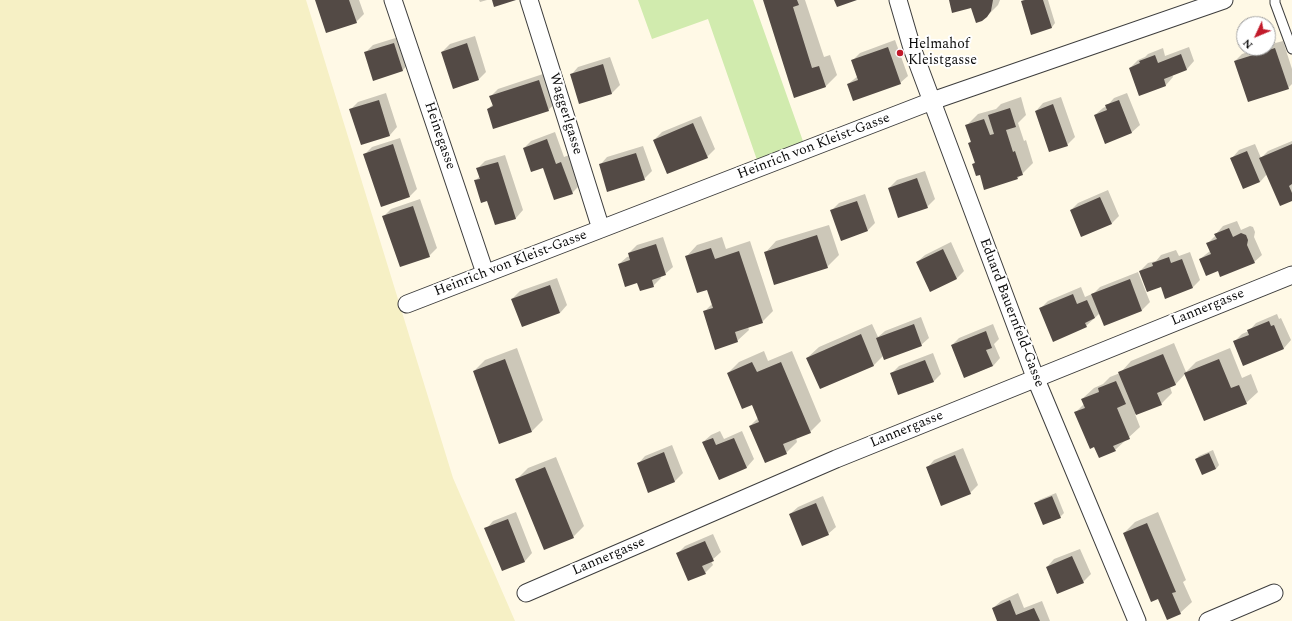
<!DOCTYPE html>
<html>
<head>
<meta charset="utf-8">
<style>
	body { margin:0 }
	#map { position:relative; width:1292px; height:621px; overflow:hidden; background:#fff9e6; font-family:Spectral,serif }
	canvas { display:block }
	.north { position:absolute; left:1236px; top:16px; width:40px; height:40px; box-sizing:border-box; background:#fff; border:1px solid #9d9d9d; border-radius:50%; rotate:226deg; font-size:11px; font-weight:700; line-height:16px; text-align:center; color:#0a0a0a }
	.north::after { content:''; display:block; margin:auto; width:14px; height:18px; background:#c21a2a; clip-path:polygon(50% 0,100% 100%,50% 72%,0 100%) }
</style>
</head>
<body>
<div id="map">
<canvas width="1292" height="621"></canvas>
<div class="north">N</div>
</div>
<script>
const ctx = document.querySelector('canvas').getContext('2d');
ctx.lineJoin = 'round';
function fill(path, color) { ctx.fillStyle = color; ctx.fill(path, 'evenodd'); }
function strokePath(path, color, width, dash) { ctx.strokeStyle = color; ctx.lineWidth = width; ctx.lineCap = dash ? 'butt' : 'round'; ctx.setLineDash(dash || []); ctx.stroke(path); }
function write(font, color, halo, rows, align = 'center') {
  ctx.font = font + ' Spectral,serif'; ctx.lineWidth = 4; ctx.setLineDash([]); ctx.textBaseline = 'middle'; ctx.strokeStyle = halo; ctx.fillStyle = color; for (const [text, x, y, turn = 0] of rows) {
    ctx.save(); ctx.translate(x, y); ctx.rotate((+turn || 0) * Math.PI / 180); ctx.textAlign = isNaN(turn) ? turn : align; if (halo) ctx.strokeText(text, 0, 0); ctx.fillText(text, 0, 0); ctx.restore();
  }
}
fill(new Path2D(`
	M0 0H306L453 478 515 621H0Z`), '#f6f0c5');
fill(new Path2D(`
	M638 0H753L804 144 757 160 708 19 652 39Z`), '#d1ebae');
fill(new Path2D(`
	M316 0H359L364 14 356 22Z
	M479 0H487L480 2Z
	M764 0H805L824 57 830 55 837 75 825 87 795 96Z
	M950 0H1000L998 5 986 17 972 7Z
	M1023 0H1048L1055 23 1052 27 1032 33 1022 2Z
	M402 36 410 62 403 70 374 79 365 53 373 45Z
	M475 36 486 72 479 79 442 52 450 44Z
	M895 40 908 76 900 83 848 84 858 76 852 61 860 53Z
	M1283 41 1292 69V84L1288 88 1235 61 1242 54 1260 48H1268V45Z
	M1189 47 1194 61 1187 69 1172 74 1173 77 1166 85 1139 95 1130 68 1138 60 1145 57 1148 54 1163 48 1165 56Z
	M610 57 620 85 612 93 580 103 571 75 578 67Z
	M546 73 556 103 548 110 488 109 493 104 491 96 498 89Z
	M386 93 397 127 390 135 362 144 351 109 358 102Z
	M1127 93 1140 125 1132 132 1106 143 1095 115 1103 108 1107 106 1114 98Z
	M1021 97 1026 115 1018 123 1024 141 1026 140 1033 163 1017 179 980 174 973 164 976 161 969 143 971 141 966 126 978 114 996 109 1001 104Z
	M1061 97 1075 137 1067 145 1036 111 1043 103Z
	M701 116 715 149 707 157 654 140 662 132Z
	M555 132 564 157 569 155 580 185 572 193 524 148 531 141Z
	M400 138 417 189 410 196 365 154 372 147Z
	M1292 141V200L1267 174 1260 182 1232 158 1239 150 1255 144 1261 158 1268 151Z
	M643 146 652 171 644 179 600 165 607 157Z
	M505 155 523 210 516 218 496 224 487 200 475 181 480 176 477 169 485 161Z
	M925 171 935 199 927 207 889 188 897 180Z
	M1108 190 1119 216 1111 224 1071 210 1078 203Z
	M865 194 875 223 868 230 831 211 839 203Z
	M420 199 437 248 429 256 383 217 391 209Z
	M1237 221 1241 230 1250 226 1253 227 1255 232 1254 237 1262 255 1254 262 1218 270 1200 259 1210 251 1207 244 1216 235V234L1223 226Z
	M829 225 839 255 827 267 765 253 776 241Z
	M663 237 673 267 665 274 660 276 661 278 653 286 638 282 619 264 627 257 630 256 629 253 637 245Z
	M722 237 726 249 750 241 773 311 762 322 748 327 749 330 737 341 704 312 713 303 708 289 686 257 697 245Z
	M951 242 964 271 957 278 930 291 917 262 925 255Z
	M1176 250 1179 256 1190 252 1200 280 1193 287 1161 286 1140 271 1148 263 1156 261 1161 255Z
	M1138 272 1150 302 1142 310 1105 325 1100 313 1086 326 1040 309 1048 301 1081 287 1085 297 1094 293 1100 287Z
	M557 278 567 305 560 313 512 299 520 291Z
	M1277 314 1279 319 1281 318 1291 340 1284 348 1243 364 1234 342 1242 334 1249 331 1256 323Z
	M921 317 929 338 921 345 884 355 874 365 820 388 807 358 819 347 872 324 878 337 885 331Z
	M993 324 999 339 994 344 1000 358 993 366 965 377 952 345 959 338Z
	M1174 343 1186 372 1196 362 1230 348 1242 378 1251 374 1258 392 1246 403 1185 374 1175 385 1170 387 1172 393 1161 404 1135 414 1140 427 1115 450 1076 412 1084 404 1082 399 1094 388 1103 384 1110 377 1120 373 1131 361Z
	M517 348 543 420 532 431 474 371 485 360Z
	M764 351 768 361 792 351 821 421 810 432 796 438 797 442 786 453 750 426 758 418 752 404 728 373 739 362Z
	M933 353 941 374 933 382 891 374 899 366Z
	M720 431 724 439 742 431 754 459 747 467 719 479 703 442 711 435Z
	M672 445 683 473 675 481 649 491 638 464 645 456Z
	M963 448 978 485 970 493 927 468 934 460Z
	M1213 450 1219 465 1216 469 1196 459 1199 456Z
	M556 457 584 526 573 537 516 480 528 468Z
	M1056 493 1064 513 1060 517 1036 504 1039 500Z
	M823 496 836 527 828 534 790 514 798 507Z
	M516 512 532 553 525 561 502 570 486 529 493 521Z
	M1158 512 1186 580 1183 582 1192 602 1180 613 1159 598 1124 533 1135 522Z
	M713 534 721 552 711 561 713 565 705 573 678 553 685 546Z
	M1080 549 1091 574 1083 582 1047 567 1054 559Z
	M1018 593 1024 608 1042 601 1050 621H998L993 608 1001 601Z`), '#0003');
fill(new Path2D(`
	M315 0H349L357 23 326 33Z
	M492 0H516L494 7Z
	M763 0H797L799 5 793 7 812 68 819 66 826 87 794 98Z
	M834 0H857L837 7Z
	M949 0H993L991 11 987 17 982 21 976 23 971 8 952 13Z
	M1025 0H1043L1052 28 1031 35 1021 1Z
	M394 43 403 71 373 81 364 52Z
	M467 43 479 80 453 89 441 52Z
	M888 47 901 84 853 101 847 84 858 80 851 60Z
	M1275 48 1289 89 1248 102 1234 61Z
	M1181 54 1187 70 1164 79 1166 86 1139 96 1129 68 1140 63 1139 61 1155 55 1158 63Z
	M603 64 612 94 579 104 570 74Z
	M539 80 549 111 493 129 487 109 493 106 489 96Z
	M379 100 390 136 361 145 349 109Z
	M1119 100 1132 133 1105 144 1094 115 1107 110 1105 105Z
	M1053 104 1068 146 1049 152 1035 111Z
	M1010 108 1016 127 1006 130 1013 152 1015 151 1023 175 1017 177 1018 179 984 190 980 175 976 176 972 164 975 163 968 143 971 142 965 125 984 119 990 135 994 134 988 115Z
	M693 123 708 158 667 174 653 140Z
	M547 139 556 164 561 162 573 194 554 200 543 168 531 172 523 148Z
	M393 144 410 197 381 207 363 154Z
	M1292 144V184L1289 186 1292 193V201L1280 206 1259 158Z
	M1247 151 1260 182 1243 189 1230 158Z
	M636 153 645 180 607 192 599 164Z
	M498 162 516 219 495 225 487 201 481 203 474 180 480 179 476 168Z
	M917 178 928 208 898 218 888 188Z
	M1100 197 1112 224 1081 237 1070 210Z
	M857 201 868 231 841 241 830 210Z
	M413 206 430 257 400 267 382 216Z
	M1229 228 1233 237 1241 233 1246 235 1248 240 1247 245 1255 263 1220 277 1218 271 1206 276 1199 259 1211 254 1206 243 1217 239 1214 234Z
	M817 235 828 268 774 285 764 252Z
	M656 244 666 275 652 280 654 287 640 291 637 283 625 287 618 264 630 260 628 253Z
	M711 248 715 259 739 251 763 323 735 332 738 342 715 350 703 311 713 308 707 290 697 293 685 256Z
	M943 249 957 279 930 292 916 262Z
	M1169 257 1171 263 1182 259 1193 288 1165 299 1161 287 1147 292 1139 271 1153 266 1152 263Z
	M1130 279 1142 311 1104 326 1091 294Z
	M550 285 560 313 522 327 511 299Z
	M1073 294 1077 304 1087 300 1095 318 1085 323 1087 327 1053 342 1039 308Z
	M1269 321 1271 326 1274 325 1284 349 1243 366 1233 341 1249 335 1247 330Z
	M914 324 922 346 884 360 876 338Z
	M986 331 992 348 986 350 993 366 964 378 951 345Z
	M861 334 874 366 820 389 806 358Z
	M1163 354 1176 385 1157 393 1162 405 1136 415 1118 372Z
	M505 359 532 432 499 444 473 371Z
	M1219 359 1231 388 1239 385 1247 404 1204 421 1184 373Z
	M925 360 934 382 898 395 890 373Z
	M752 362 757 372 781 362 811 433 783 444 787 454 765 463 749 426 759 422 752 405 742 409 727 373Z
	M1116 381 1126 404 1117 408 1130 439 1113 446 1116 451 1099 458 1094 447 1090 449 1074 412 1085 408 1081 399 1099 392 1098 388Z
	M713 438 716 445 734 438 747 468 719 480 702 442Z
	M664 452 675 482 648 493 637 463Z
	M1209 453 1216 469 1202 475 1195 459Z
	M955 455 971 494 941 506 926 467Z
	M545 467 574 538 544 550 515 479Z
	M1052 496 1061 518 1043 525 1034 503Z
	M816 503 829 535 802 546 789 514Z
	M508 519 525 562 502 571 484 528Z
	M1147 523 1176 592 1172 593 1181 614 1167 620 1158 599 1151 602 1123 533Z
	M705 541 714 561 702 566 706 574 688 581 676 553Z
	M1072 556 1084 583 1057 594 1046 567Z
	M1010 600 1016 615 1034 608 1040 621H997L992 608Z`), '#534a45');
const lane = new Path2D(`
	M1275 0V3L1292 49`);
const street = new Path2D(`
	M393 0 485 273
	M529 0 601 229
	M898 0 912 48 1035 377 1137 621
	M407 304 932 101 1224 0
	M526 593 836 459 1292 275
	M1208 621 1274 593`);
strokePath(lane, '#3d3d3d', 11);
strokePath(street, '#3d3d3d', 19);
strokePath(lane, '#fff', 9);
strokePath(street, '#fff', 17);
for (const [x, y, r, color] of [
	[900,53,4,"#c21a2a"]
]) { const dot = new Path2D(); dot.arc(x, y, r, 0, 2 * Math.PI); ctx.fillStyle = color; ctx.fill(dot); strokePath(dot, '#fff', 1.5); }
write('14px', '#0a0a0a', '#fff', [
	["Helmahof",908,45],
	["Kleistgasse",908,61]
], 'left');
write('14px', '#0a0a0a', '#fff', [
	["Waggerlgasse",565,114,73],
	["Heinegasse",439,136,71],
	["Heinrich von Kleist-Gasse",814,147,-21],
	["Heinrich von Kleist-Gasse",511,264,-21],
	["Lannergasse",1208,308,-22],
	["Eduard Bauernfeld-Gasse",1011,313,69],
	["Lannergasse",907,430,-22],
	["Lannergasse",609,557,-23]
]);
</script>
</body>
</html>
